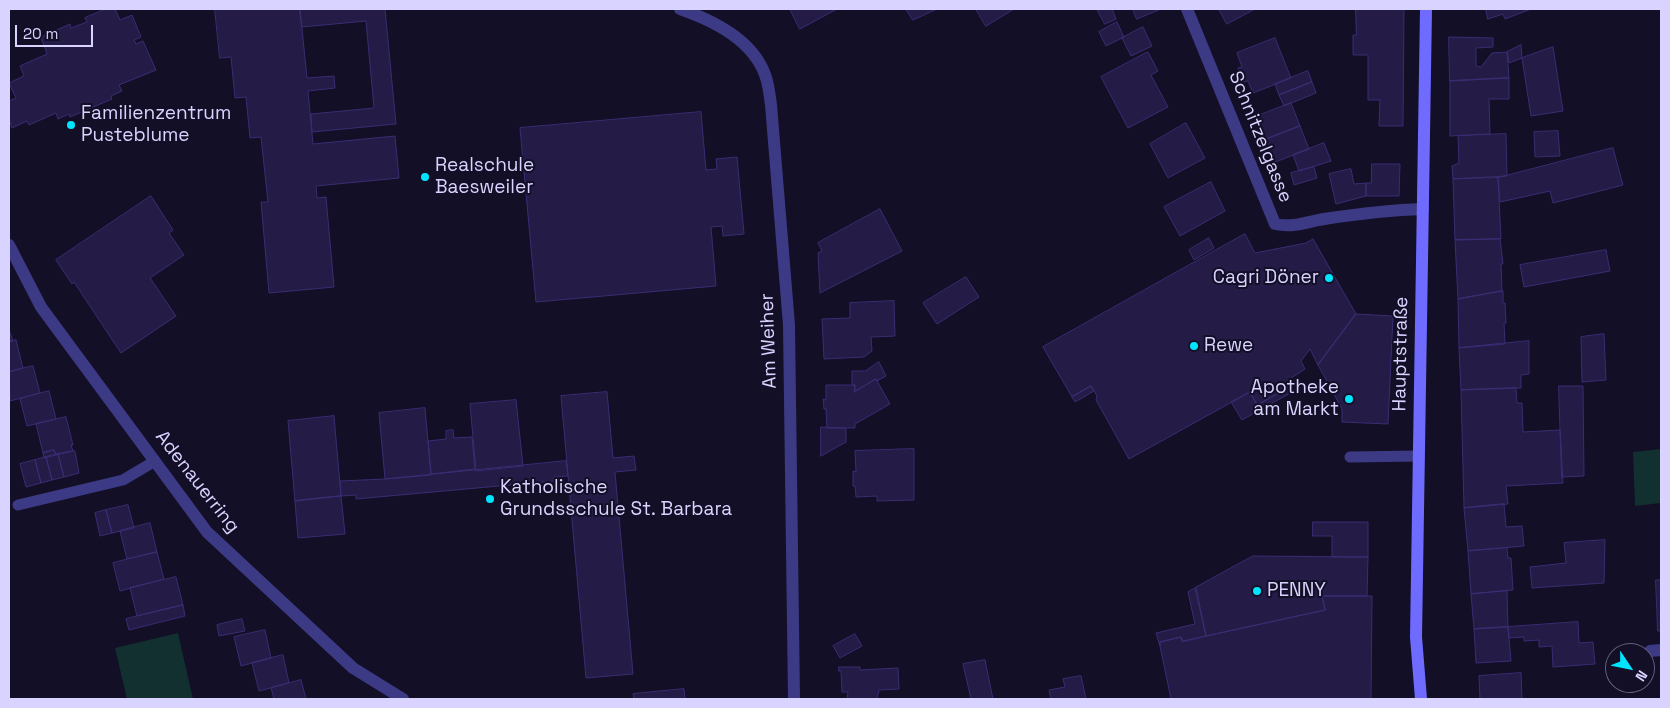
<!DOCTYPE html>
<html>
<head>
<meta charset="utf-8">
<style>
	body { margin:0 }
	#map { position:relative; width:1670px; height:708px; overflow:hidden; background:#130f26; font-family:"Space Grotesk",sans-serif }
	canvas { display:block }
	.frame { position:absolute; inset:0; border:10px solid #d9d4ff; pointer-events:none }
	.north { position:absolute; left:1605px; top:643px; width:50px; height:50px; box-sizing:border-box; background:#130f26; border:1px solid #625e7d; border-radius:50%; rotate:124deg; font-size:14px; font-weight:700; line-height:20px; text-align:center; color:#d9d4ff }
	.north::after { content:''; display:block; margin:auto; width:18px; height:22px; background:#00e5ff; clip-path:polygon(50% 0,100% 100%,50% 72%,0 100%) }
	.scale { position:absolute; left:15px; top:25px; width:78px; height:22px; box-sizing:border-box; border:2px solid #d9d4ff; border-top:0; padding-left:6px; font-size:15px; line-height:18px; white-space:nowrap; color:#d9d4ff; -webkit-text-stroke:4px #130f26; paint-order:stroke }
</style>
</head>
<body>
<div id="map">
<canvas width="1670" height="708"></canvas>
<div class="frame"></div>
<div class="north">N</div>
<div class="scale">20 m</div>
</div>
<script>
const ctx = document.querySelector('canvas').getContext('2d');
ctx.lineJoin = 'round';
function fill(path, color) { ctx.fillStyle = color; ctx.fill(path, 'evenodd'); }
function strokePath(path, color, width, dash) { ctx.strokeStyle = color; ctx.lineWidth = width; ctx.lineCap = dash ? 'butt' : 'round'; ctx.setLineDash(dash || []); ctx.stroke(path); }
function write(font, color, halo, rows, align = 'center') {
  ctx.font = font + ' "Space Grotesk",sans-serif'; ctx.lineWidth = 4; ctx.setLineDash([]); ctx.textBaseline = 'middle'; ctx.strokeStyle = halo; ctx.fillStyle = color; for (const [text, x, y, turn = 0] of rows) {
    ctx.save(); ctx.translate(x, y); ctx.rotate((+turn || 0) * Math.PI / 180); ctx.textAlign = isNaN(turn) ? turn : align; if (halo) ctx.strokeText(text, 0, 0); ctx.fillText(text, 0, 0); ctx.restore();
  }
}
fill(new Path2D(`
	M1661 449V503L1635 506 1633 452Z
	M178 633 193 699H127L115 648Z`), '#12302f');
const building = new Path2D(`
	M106 9H115L120 20 132 15 141 37 134 40 136 44 143 41 156 70 119 85 122 91 111 96 112 99 70 117 69 114 58 119 56 113 29 125 27 121 12 128 9 119V101L16 98 9 83 24 76 20 66 47 54 41 37 70 24 71 28 87 22 85 18Z
	M215 9H300L307 78 334 76 335 88 308 91 313 144 395 136 399 178 316 186 317 198 326 197 334 287 269 293 261 202H268L261 137 250 138 246 97 235 98 231 57 220 58Z
	M300 9H385L396 124 312 132 311 114 374 108 366 21 302 27Z
	M790 9H837L800 29Z
	M906 9H937L913 20Z
	M976 9H1014L986 26Z
	M1097 9H1112L1116 19 1105 24Z
	M1133 9H1161L1137 19Z
	M1219 9H1255L1227 24Z
	M1356 9H1404L1403 126H1379L1380 100H1368V55H1353V35H1356Z
	M1486 9H1531L1505 19 1503 14 1488 19Z
	M1117 22 1124 37 1106 46 1099 32Z
	M1143 27 1152 46 1131 56 1122 38Z
	M1449 37 1493 38V47L1476 48V66L1481 67 1492 53 1507 52 1509 78 1450 81Z
	M1275 38 1291 78 1253 93 1248 81 1244 82 1238 68 1242 67 1237 53Z
	M1521 45 1522 58 1509 63 1507 52Z
	M1553 47 1563 111 1531 116 1522 58Z
	M1148 52 1158 71 1151 75 1168 107 1128 128 1101 77Z
	M1308 71 1312 82 1279 95 1275 84Z
	M1509 78V99H1489L1490 134 1450 136V81Z
	M1312 82 1316 93 1284 106 1279 95Z
	M1291 103 1300 126 1264 140 1255 117Z
	M701 112 706 170 717 169 716 159 737 157 744 234 723 236 722 226 711 227 716 286 536 302 520 128Z
	M1186 123 1205 158 1168 178 1150 144Z
	M1300 126 1309 149 1273 163 1264 140Z
	M1558 131 1560 156 1535 157 1534 132Z
	M1506 134 1507 176 1453 179 1452 166 1459 163 1458 136Z
	M1324 143 1331 161 1299 171 1293 155Z
	M1613 148 1623 185 1553 203 1550 191 1500 202 1498 178Z
	M1372 164H1400L1399 196H1366V183H1371Z
	M1314 167 1317 178 1294 185 1291 173Z
	M1351 169 1354 184 1366 183V196L1336 204 1329 174Z
	M1498 178 1501 239 1455 240 1453 179Z
	M1211 182 1225 211 1180 236 1164 207Z
	M151 196 173 230 169 233 184 255 150 278 176 316 121 353 74 282 72 284 56 260Z
	M880 209 902 251 820 293 818 253 822 251 818 243Z
	M1245 234 1255 253 1306 243 1313 239 1356 314 1318 365 1310 349 1301 361 1305 369 1288 380 1291 386 1257 405 1250 392 1129 459 1096 400 1097 396 1091 386 1072 397 1043 347Z
	M1209 238 1214 248 1194 260 1189 250Z
	M1500 239 1503 264H1501L1502 291 1458 299 1455 240Z
	M1606 250 1610 271 1524 287 1520 265Z
	M966 277 979 297 937 324 923 303Z
	M1503 291V303H1505L1506 323H1504L1505 344 1459 348 1458 299Z
	M894 301 895 336 871 337 872 351 864 357 824 359 822 319 850 318V303Z
	M1356 314 1393 316 1388 424 1342 422V409L1318 365Z
	M9 330 13 341 9 342Z
	M1604 334 1606 380 1582 382 1581 337Z
	M16 340 23 368 9 372V342Z
	M1529 341V374L1521 375V388L1461 390 1459 348Z
	M879 362 886 376 877 381 876 379 855 391V385H852V371H865Z
	M33 366 40 393 10 401 9 372Z
	M876 379 890 404 855 424V428H827L826 409H824L823 399 826 400V385H855L854 392Z
	M1091 386 1094 391 1075 402 1072 397Z
	M1291 386 1294 391 1242 420 1231 402 1250 392 1257 405Z
	M1559 386H1583L1584 476 1562 477Z
	M1516 388 1517 403H1522L1523 432 1560 430 1563 483 1506 486 1508 504 1464 508 1461 390Z
	M49 391 56 419 27 426 20 399Z
	M607 392 613 458 634 456 636 470 615 472 633 674 586 678 561 396Z
	M516 400 523 466 476 471 470 404Z
	M425 408 431 475 385 479 379 413Z
	M334 416 341 496 295 501 288 421Z
	M66 417 73 445H71L73 451 56 455 54 450 43 453 36 424Z
	M821 427 846 428V442L821 456Z
	M453 430 454 438 472 437 475 469 431 474 428 441 446 439V431Z
	M914 449V500L877 501V496L856 497 855 486H853V471L856 472 855 451Z
	M54 450 56 455 44 458 43 453Z
	M75 451 79 473 64 477 58 454Z
	M58 454 64 477 52 480 46 457Z
	M46 457 52 480 41 483 35 460Z
	M35 460 41 483 26 487 20 464Z
	M566 461 568 476 554 477V481L356 499V495L341 496 340 481 385 479Z
	M341 496 345 534 298 538 295 501Z
	M1504 504 1506 527 1522 526 1524 546 1468 551 1464 508Z
	M128 505 134 528 112 533 106 510Z
	M106 510 112 533 100 536 95 513Z
	M1313 522H1368V557H1332V536H1313Z
	M150 523 157 552 127 559 120 531Z
	M1605 540 1604 583 1532 588 1530 567 1566 563 1564 543Z
	M1507 548 1508 558H1511L1513 590 1471 594 1468 551Z
	M157 552 164 579 120 591 113 563Z
	M1253 556 1368 557 1367 596H1322L1325 610 1206 636 1195 588Z
	M176 577 183 605 137 616 130 588Z
	M1656 580H1661V631H1658Z
	M1196 588 1206 636 1182 642 1181 637 1160 642V646L1156 633 1195 624 1188 592Z
	M1507 591 1508 627 1474 629 1471 594Z
	M1322 596H1372L1371 699H1171L1160 646V642L1181 637 1183 641 1325 610Z
	M183 605 185 616 129 630 126 619Z
	M242 619 245 631 219 636 217 625Z
	M1578 622 1579 643 1593 642 1595 664 1553 667 1552 646 1539 647V640L1524 641V637L1509 638 1508 627Z
	M1508 627 1511 661 1476 663 1474 629Z
	M265 630 271 658 241 666 234 637Z
	M855 634 862 646 840 658 833 646Z
	M283 655 289 683 259 691 252 663Z
	M985 660 993 699H971L963 664Z
	M839 667H860V670L898 668 899 689 879 690 877 699H847L848 692H842L841 671H839Z
	M1521 673 1522 699H1480L1479 676Z
	M1081 676 1086 699H1051L1049 690 1065 687 1063 679Z
	M301 680 306 699H274L271 688Z
	M684 689 685 699H634L633 694Z`);
fill(building, '#241b47');
strokePath(building, '#3b2d73', 1);
strokePath(new Path2D(`
	M1350 457 1419 456
	M18 505 123 480 155 461`), '#3d3a85', 11);
strokePath(new Path2D(`
	M680 9C715 21 757 42 767 81 769 89 770 97 771 105L789 325 794 699
	M1187 9 1275 224C1294 228 1306 222 1324 219 1357 214 1390 210 1423 209
	M1650 651 1661 650`), '#3d3a85', 12);
strokePath(new Path2D(`
	M9 245 41 307 207 532 353 668 403 699`), '#3d3a85', 12);
strokePath(new Path2D(`
	M1421 699 1416 637 1426 9`), '#6f6bff', 12);
for (const [x, y, r, color] of [
	[71,125,5,"#00e5ff"],
	[425,177,5,"#00e5ff"],
	[1329,278,5,"#00e5ff"],
	[1194,346,5,"#00e5ff"],
	[1349,399,5,"#00e5ff"],
	[490,499,5,"#00e5ff"],
	[1257,591,5,"#00e5ff"]
]) { const dot = new Path2D(); dot.arc(x, y, r, 0, 2 * Math.PI); ctx.fillStyle = color; ctx.fill(dot); strokePath(dot, '#130f26', 2); }
write('19px', '#d9d4ff', '#130f26', [
	["Familienzentrum",81,114],
	["Pusteblume",81,136],
	["Realschule",435,166],
	["Baesweiler",435,188],
	["Cagri Döner",1319,278,"right"],
	["Rewe",1204,346],
	["Apotheke",1339,388,"right"],
	["am Markt",1339,410,"right"],
	["Katholische",500,488],
	["Grundsschule St. Barbara",500,510],
	["PENNY",1267,591]
], 'left');
write('19px', '#d9d4ff', '#130f26', [
	["Schnitzelgasse",1260,137,68],
	["Am Weiher",769,341,-92],
	["Hauptstraße",1401,354,-89],
	["Adenauerring",197,482,52]
]);
</script>
</body>
</html>
